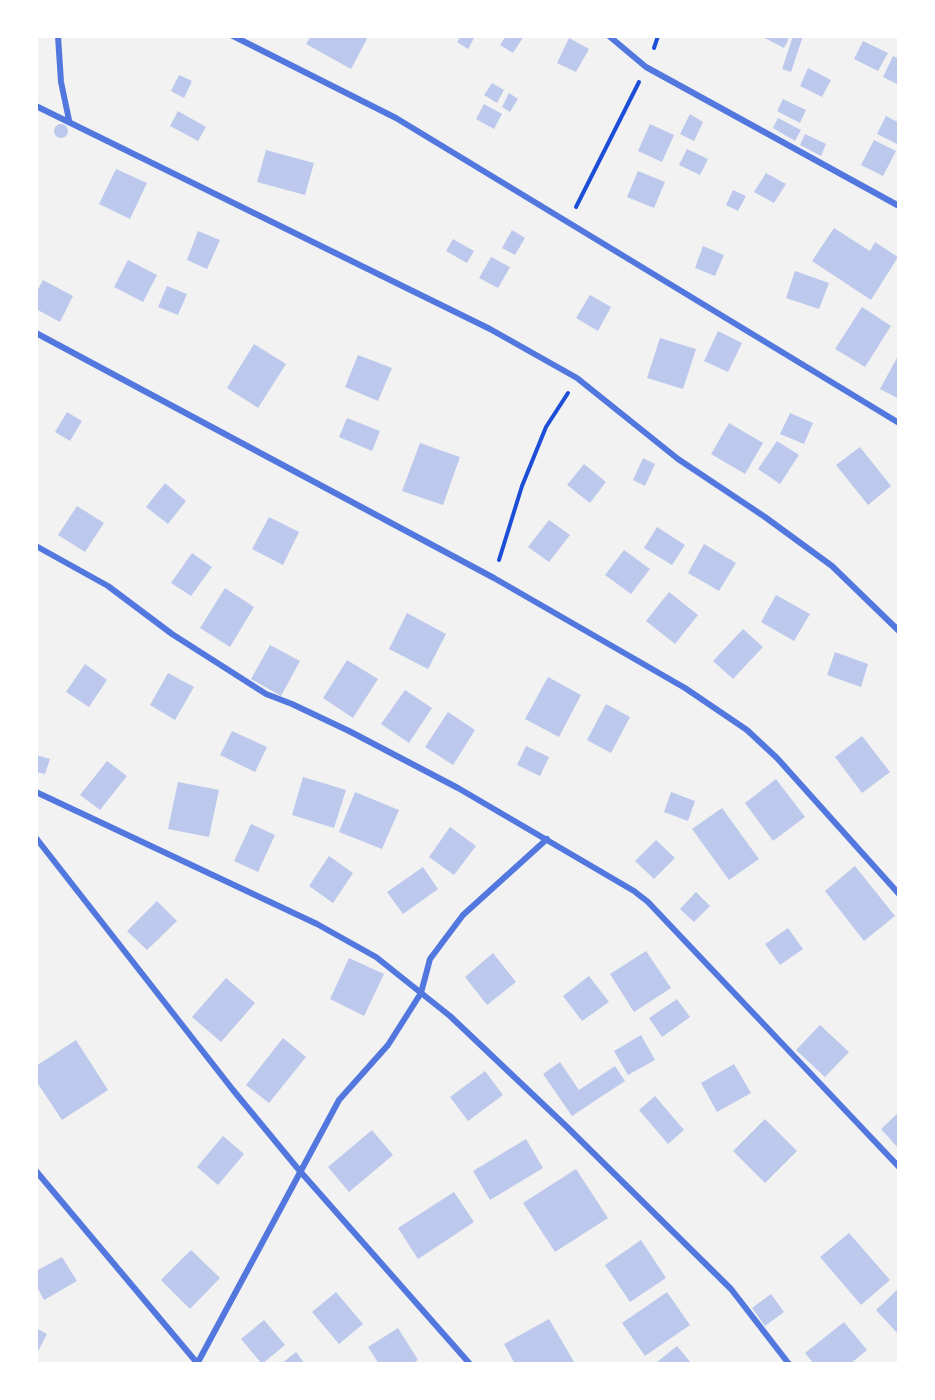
<!DOCTYPE html>
<html>
<head>
<meta charset="utf-8">
<style>
	body { margin:0 }
	#map { position:relative; width:935px; height:1400px; overflow:hidden; background:#f2f2f2; font-family:"Roboto Serif",serif }
	canvas { display:block }
	.frame { position:absolute; inset:0; border:38px solid #fff; pointer-events:none }
</style>
</head>
<body>
<div id="map">
<canvas width="935" height="1400"></canvas>
<div class="frame"></div>
</div>
<script>
const ctx = document.querySelector('canvas').getContext('2d');
ctx.lineJoin = 'round';
function fill(path, color) { ctx.fillStyle = color; ctx.fill(path, 'evenodd'); }
function strokePath(path, color, width, dash) { ctx.strokeStyle = color; ctx.lineWidth = width; ctx.lineCap = dash ? 'butt' : 'round'; ctx.setLineDash(dash || []); ctx.stroke(path); }
fill(new Path2D(`
	M311 36H361L367 39 351 69 306 44Z
	M461 36 474 38 468 49 457 42Z
	M506 36H524L513 53 500 45Z
	M761 36H783L789 39 784 48Z
	M793 36H803L791 72 782 69Z
	M569 38 589 49 576 72 557 63Z
	M863 41 888 53 878 71 854 59Z
	M893 56 899 59V85L883 77Z
	M808 68 831 80 822 97 800 86Z
	M179 75 192 81 184 98 171 91Z
	M492 83 504 90 497 103 484 95Z
	M509 93 518 99 510 112 502 107Z
	M783 99 806 110 800 123 777 111Z
	M484 104 502 114 494 129 476 119Z
	M178 111 206 127 198 141 170 126Z
	M690 114 703 122 694 141 680 134Z
	M886 116 899 123V145L877 134Z
	M778 118 801 130 795 141 773 128Z
	M650 124 674 135 662 162 638 151Z
	M54 131a7 7 0 1 1 14 0a7 7 0 1 1-14 0Z
	M805 134 826 144 821 156 800 145Z
	M874 140 896 151 883 176 861 165Z
	M687 149 708 159 700 175 679 165Z
	M266 150 314 163 305 195 257 182Z
	M116 169 147 183 130 219 99 204Z
	M638 171 665 182 654 208 627 197Z
	M766 173 786 184 774 203 754 192Z
	M733 190 746 196 738 211 726 205Z
	M834 228 870 251 875 242 898 257 871 300 812 261Z
	M512 230 525 238 515 255 502 248Z
	M198 231 220 240 207 269 187 260Z
	M453 239 474 251 467 263 446 251Z
	M703 246 724 255 715 276 695 268Z
	M491 257 510 267 498 288 479 278Z
	M128 260 157 275 143 302 114 287Z
	M795 271 829 283 819 309 786 298Z
	M43 280 73 296 60 322 36 309V293Z
	M167 286 187 294 178 315 158 307Z
	M590 295 611 307 598 331 576 318Z
	M862 307 891 326 865 367 835 349Z
	M718 331 742 343 728 372 704 361Z
	M660 338 696 349 683 389 647 378Z
	M254 344 286 364 258 408 227 388Z
	M899 354V399L880 389Z
	M358 355 392 368 378 401 345 387Z
	M67 412 82 421 70 441 55 432Z
	M790 413 813 423 804 444 780 434Z
	M347 418 380 431 372 451 339 437Z
	M729 423 763 443 745 474 711 454Z
	M777 441 799 455 780 484 758 469Z
	M420 443 460 457 443 505 402 491Z
	M860 447 891 486 868 505 836 465Z
	M643 458 655 464 645 486 633 480Z
	M584 464 606 482 590 503 567 485Z
	M165 483 186 501 168 524 146 507Z
	M77 506 104 523 85 552 58 535Z
	M269 517 299 532 283 565 252 549Z
	M549 520 570 535 549 562 528 547Z
	M657 527 685 545 672 565 644 548Z
	M704 544 736 563 719 591 688 573Z
	M624 550 650 569 631 594 605 575Z
	M192 553 212 567 191 596 171 583Z
	M225 588 254 607 230 647 200 628Z
	M669 592 698 615 675 644 646 621Z
	M776 595 810 614 794 641 761 622Z
	M407 613 446 634 428 669 389 649Z
	M743 629 763 647 733 679 713 661Z
	M270 645 300 661 281 696 251 679Z
	M835 652 868 664 861 687 827 675Z
	M347 660 378 679 353 718 323 698Z
	M85 664 107 680 89 707 66 692Z
	M168 673 194 687 175 720 150 705Z
	M548 677 581 695 559 737 525 719Z
	M405 690 432 708 409 743 381 724Z
	M606 704 630 717 611 753 587 740Z
	M448 712 475 730 453 765 425 747Z
	M232 731 267 747 255 772 220 755Z
	M862 736 890 772 862 793 835 757Z
	M526 746 549 757 540 776 517 765Z
	M36 755 50 759 45 774 36 772Z
	M107 761 127 776 100 810 80 795Z
	M303 777 346 790 334 828 292 815Z
	M776 779 805 817 773 841 745 803Z
	M178 782 219 790 209 837 168 829Z
	M355 792 399 810 382 849 339 832Z
	M671 792 695 801 688 821 664 812Z
	M722 808 759 859 729 880 692 829Z
	M251 824 275 835 258 872 234 861Z
	M450 827 476 846 454 875 429 857Z
	M656 840 675 858 654 879 635 861Z
	M329 856 353 873 333 903 309 886Z
	M855 866 895 916 864 941 825 891Z
	M423 867 438 889 403 914 387 892Z
	M696 892 710 906 694 922 680 909Z
	M157 901 177 921 147 950 127 931Z
	M788 928 803 949 780 965 765 944Z
	M646 951 671 988 634 1012 610 974Z
	M493 953 516 982 487 1005 465 977Z
	M349 958 384 974 364 1016 330 999Z
	M589 976 609 1002 582 1021 563 996Z
	M226 978 255 1003 221 1042 192 1017Z
	M677 999 690 1017 662 1037 649 1018Z
	M820 1025 849 1052 825 1077 796 1050Z
	M641 1035 655 1060 628 1075 614 1051Z
	M283 1038 306 1057 269 1103 246 1085Z
	M76 1040 108 1090 62 1120 36 1081V1066Z
	M560 1062 579 1090 615 1066 625 1081 572 1116 543 1074Z
	M734 1064 751 1093 717 1112 701 1083Z
	M485 1071 503 1095 468 1121 450 1097Z
	M655 1096 684 1130 668 1144 639 1110Z
	M899 1112V1149L881 1129Z
	M765 1119 797 1151 765 1183 733 1151Z
	M372 1130 393 1155 349 1192 328 1167Z
	M223 1136 244 1154 218 1185 197 1167Z
	M526 1139 543 1168 490 1200 473 1171Z
	M576 1169 608 1218 555 1252 523 1203Z
	M454 1192 474 1222 418 1259 398 1228Z
	M849 1233 890 1280 861 1305 820 1257Z
	M641 1240 666 1278 630 1302 605 1265Z
	M191 1250 220 1278 190 1309 161 1280Z
	M62 1257 77 1281 44 1300 36 1285V1271Z
	M899 1288V1335L876 1310Z
	M336 1292 363 1324 339 1344 312 1312Z
	M667 1292 690 1325 645 1356 622 1323Z
	M771 1294 784 1312 765 1326 752 1308Z
	M549 1319 574 1362 571 1364H515L504 1344Z
	M264 1320 285 1345 262 1364 241 1339Z
	M844 1322 867 1350 850 1364H814L805 1353Z
	M36 1328 47 1334 36 1355Z
	M398 1328 418 1360 411 1364H379L368 1347Z
	M677 1346 692 1364H659L657 1362Z
	M296 1352 305 1364H281Z`), '#bdc9ec');
strokePath(new Path2D(`
	M654 48 658 36
	M576 207 639 82
	M499 560 522 486 546 427 568 393`), '#1d4ed8', 4);
strokePath(new Path2D(`
	M58 36 61 82 69 120
	M233 36 396 118 899 423
	M609 36 646 67 899 206
	M36 106 490 329 577 378 678 459 765 517 832 566 899 631
	M36 333 494 578 685 688 747 730 777 758 899 894
	M36 546 108 586 172 634 266 694 292 704 349 731 458 788 634 891 648 902 899 1167
	M36 792 317 924 376 957 450 1016 567 1127 731 1289 789 1364
	M36 838 233 1090 299 1170 470 1364
	M36 1171 198 1364
	M197 1364 339 1100 388 1045 421 993 430 959 463 915 547 839`), '#5277de', 6);
</script>
</body>
</html>
